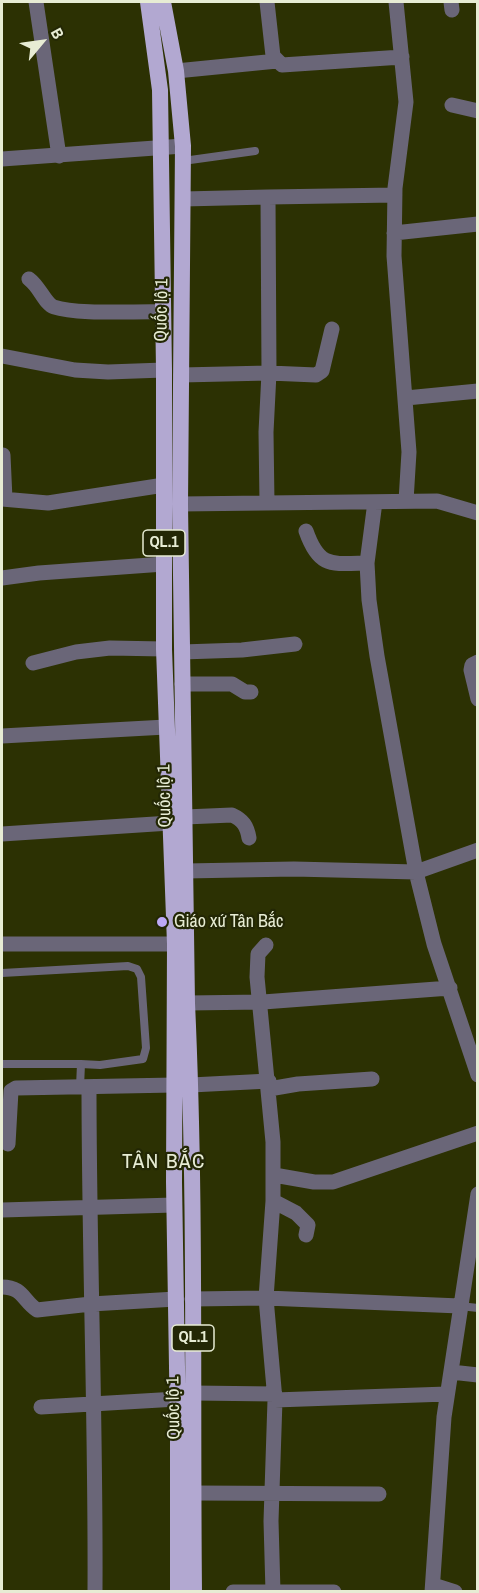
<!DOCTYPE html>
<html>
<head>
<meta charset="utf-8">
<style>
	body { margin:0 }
	#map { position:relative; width:479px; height:1593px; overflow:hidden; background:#2c3103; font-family:"Archivo Narrow",sans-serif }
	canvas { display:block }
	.frame { position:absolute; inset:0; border:3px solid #e7ecd4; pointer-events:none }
	.north { position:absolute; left:12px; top:12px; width:60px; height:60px; -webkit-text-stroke:4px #232705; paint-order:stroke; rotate:61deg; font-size:16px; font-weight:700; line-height:24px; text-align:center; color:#e7ecd4 }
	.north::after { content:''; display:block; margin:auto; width:21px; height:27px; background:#e7ecd4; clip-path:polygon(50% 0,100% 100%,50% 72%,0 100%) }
</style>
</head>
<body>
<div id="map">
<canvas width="479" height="1593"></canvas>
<div class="frame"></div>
<div class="north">B</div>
</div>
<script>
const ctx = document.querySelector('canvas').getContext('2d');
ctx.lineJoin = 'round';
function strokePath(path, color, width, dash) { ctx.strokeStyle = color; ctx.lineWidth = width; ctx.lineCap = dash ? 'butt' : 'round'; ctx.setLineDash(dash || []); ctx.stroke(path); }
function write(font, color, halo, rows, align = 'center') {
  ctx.font = font + ' "Archivo Narrow",sans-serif'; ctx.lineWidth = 4.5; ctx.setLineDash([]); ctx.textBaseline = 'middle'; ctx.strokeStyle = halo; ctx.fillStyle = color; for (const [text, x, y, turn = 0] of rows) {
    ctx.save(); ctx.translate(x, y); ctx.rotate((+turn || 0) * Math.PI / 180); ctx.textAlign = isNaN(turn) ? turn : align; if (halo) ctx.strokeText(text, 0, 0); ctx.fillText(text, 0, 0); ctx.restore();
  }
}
strokePath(new Path2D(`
	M183 161 255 151
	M2 973 128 966 137 969 141 977 146 1048 143 1059 100 1065 81 1064 80 1087
	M2 1064H81
	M460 1306 478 1308`), '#6a6678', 8);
strokePath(new Path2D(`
	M36 2 59 156
	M267 2 273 56 282 65 402 57
	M396 2 406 102 395 188 394 256 409 452 406 501
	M451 2 452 10
	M176 71 277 61
	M452 105 478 111
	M2 159 183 146
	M268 197 395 195
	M183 199 268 197 269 373 266 432 267 503
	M394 233 478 224
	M29 279C40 287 45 304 54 307 77 315 136 311 163 312
	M2 356 75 370 108 372 164 370
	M181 375 269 373 316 375 322 371 332 329
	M406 398 478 391
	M3 455 5 499
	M2 499 48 503 164 485
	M375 502 367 563 369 600 377 656 416 872 434 944 478 1075
	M180 504 437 501 478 513
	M306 531C319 568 331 564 367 563
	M2 578 39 573 164 564
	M182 652 242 650 295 644
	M478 662 472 665 471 670 478 699
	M33 663 76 652 110 648 164 649
	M182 684H232L245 692H251
	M2 736 166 727
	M185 817 232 815C243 820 247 826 249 838
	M2 834 170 823
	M185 871 294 869 416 872 478 850
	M2 944H175
	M266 945 258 954 257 977 273 1142V1201L266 1298 275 1400 271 1521 273 1592
	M187 1003 263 1002 450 988
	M191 1085 269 1081
	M89 1087C89 1255 96 1423 95 1592
	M269 1089 298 1084 372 1079
	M8 1144 11 1091 16 1088 175 1085
	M274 1175 314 1182H333L478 1133
	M273 1201 296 1213 308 1225 306 1235
	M2 1210 174 1205
	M2 1287C23 1287 23 1301 37 1310L91 1304 176 1299
	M192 1299 266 1298 460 1306
	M451 1372 478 1375
	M193 1393 275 1394
	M275 1400 447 1394
	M41 1407 177 1399
	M195 1493 379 1494
	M433 1585 455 1592
	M233 1592H334
	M432 1592 444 1417 478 1194`), '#6a6678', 15);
strokePath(new Path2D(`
	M148 2 160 90 164 370V649L175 944 174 1182 178 1429V1592
	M163 2 176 71 183 146 180 504 187 1003C196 1199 192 1396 194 1592`), '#b2a8d1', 16);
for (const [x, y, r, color] of [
	[162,922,6,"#bda9f5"]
]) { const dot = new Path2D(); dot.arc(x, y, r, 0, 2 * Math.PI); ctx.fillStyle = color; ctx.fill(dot); strokePath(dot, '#232705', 2); }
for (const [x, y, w] of [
	[164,543,42],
	[193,1338,42]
]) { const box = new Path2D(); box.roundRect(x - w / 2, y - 13, w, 26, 4.5); ctx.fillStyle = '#232705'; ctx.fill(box); strokePath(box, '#e7ecd4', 1.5); }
write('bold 16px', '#e7ecd4', null, [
	["QL.1",164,543],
	["QL.1",193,1338]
]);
write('18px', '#e7ecd4', '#232705', [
	["Quốc lộ 1",162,310,-89],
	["Quốc lộ 1",165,796,-91],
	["Quốc lộ 1",174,1408,-91]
]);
write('18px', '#e7ecd4', '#232705', [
	["Giáo xứ Tân Bắc",174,922]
], 'left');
ctx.letterSpacing = '1.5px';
write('21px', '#e7ecd4', '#232705', [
	["TÂN BẮC",164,1162]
]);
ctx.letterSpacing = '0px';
</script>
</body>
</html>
